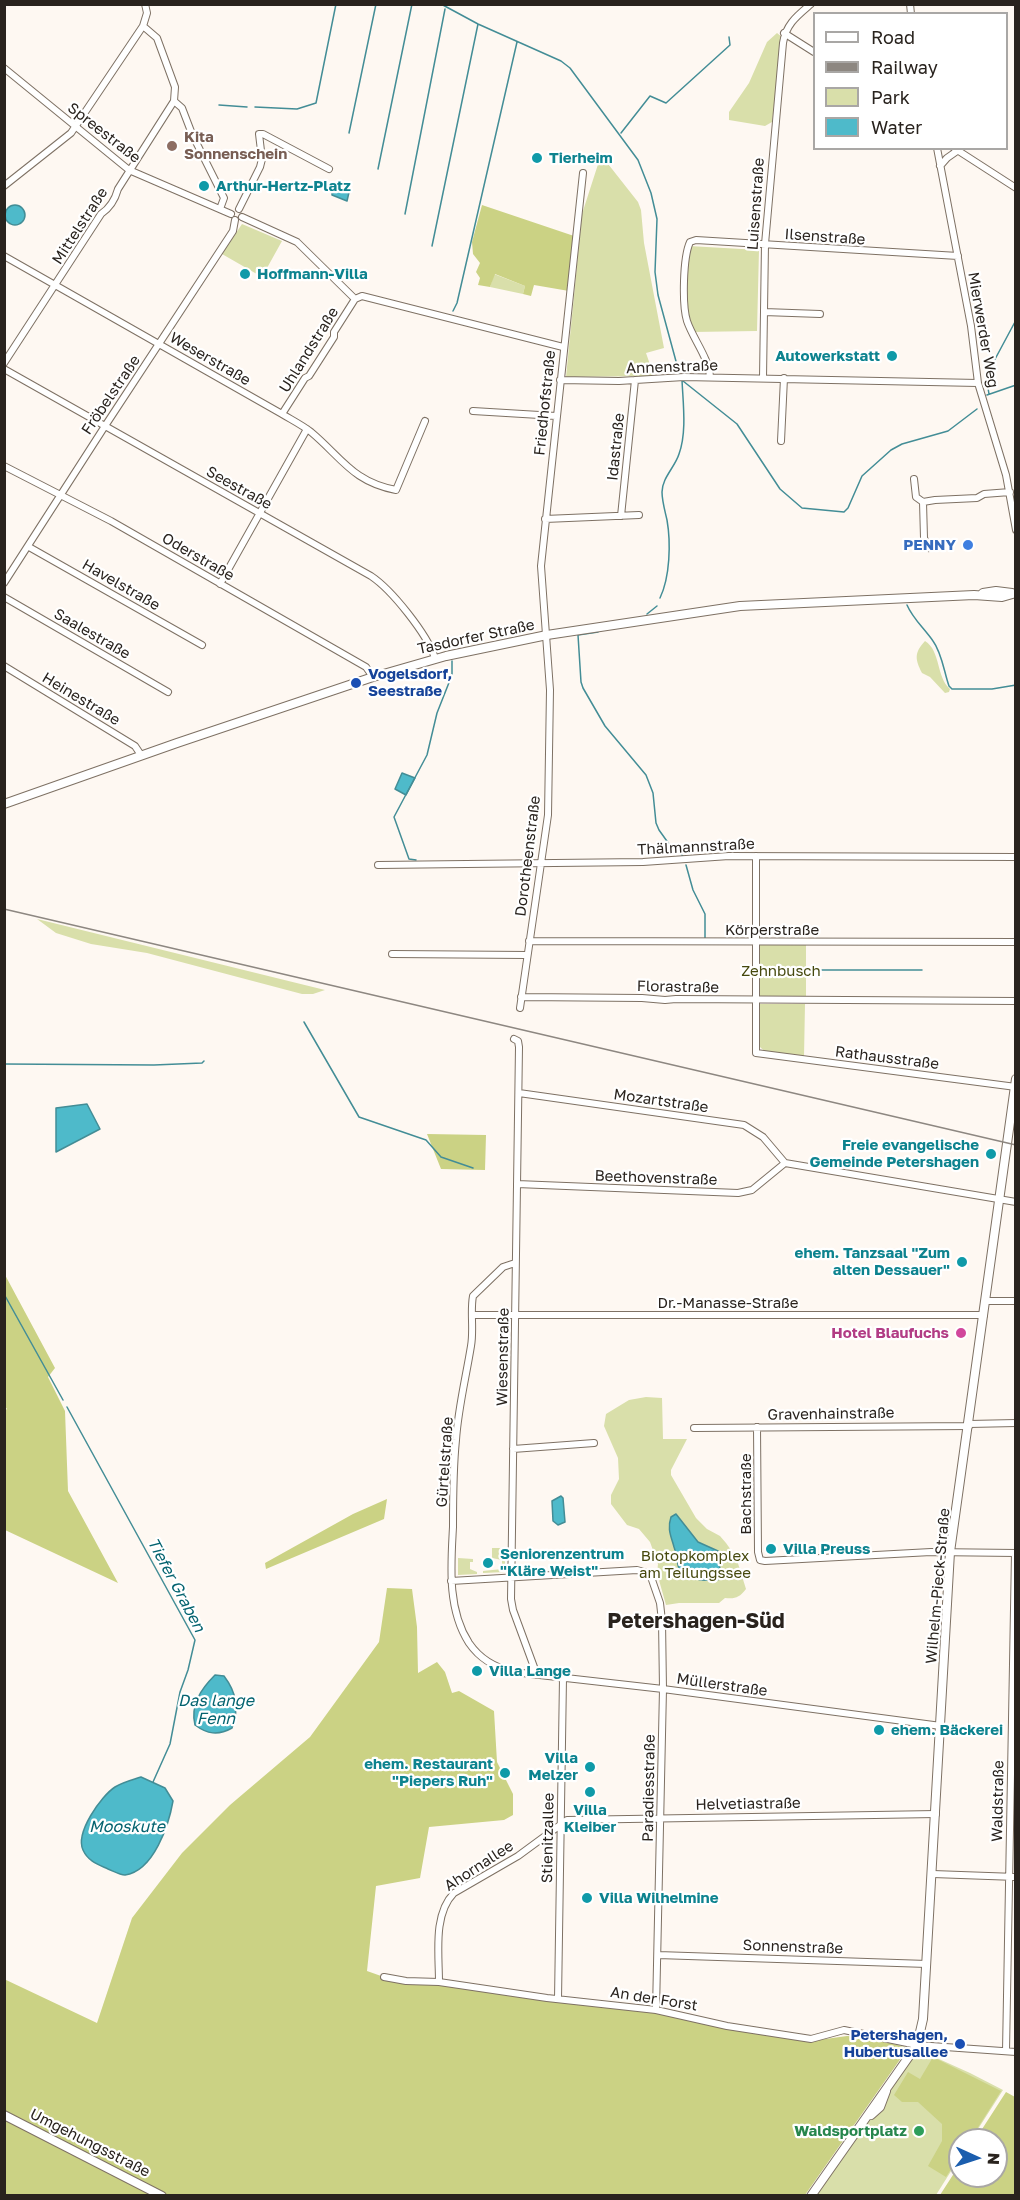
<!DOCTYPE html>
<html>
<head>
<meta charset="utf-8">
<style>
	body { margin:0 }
	#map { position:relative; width:1020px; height:2200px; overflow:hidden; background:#fef8f2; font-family:"Golos Text",sans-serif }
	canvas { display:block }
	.frame { position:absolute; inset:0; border:6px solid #29231e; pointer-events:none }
	.legend { position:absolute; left:813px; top:12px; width:195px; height:138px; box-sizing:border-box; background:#fff; border:2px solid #a9a7a5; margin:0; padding:8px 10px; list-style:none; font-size:18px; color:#29231e }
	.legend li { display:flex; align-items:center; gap:12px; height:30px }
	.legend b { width:30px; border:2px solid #a9a7a5 }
	.north { position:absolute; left:948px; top:2128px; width:60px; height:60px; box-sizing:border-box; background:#fff; border:2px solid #a9a7a5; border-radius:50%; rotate:93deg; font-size:16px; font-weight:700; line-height:24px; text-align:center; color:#29231e }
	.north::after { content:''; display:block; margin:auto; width:21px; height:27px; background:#1b5eae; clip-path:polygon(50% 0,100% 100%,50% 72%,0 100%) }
</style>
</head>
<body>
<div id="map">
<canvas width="1020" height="2200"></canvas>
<div class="frame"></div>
<ul class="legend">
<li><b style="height:8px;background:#fff"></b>Road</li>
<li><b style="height:8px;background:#8d8781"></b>Railway</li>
<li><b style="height:16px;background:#d9dfaa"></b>Park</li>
<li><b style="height:16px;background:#4ebaca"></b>Water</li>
</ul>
<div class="north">N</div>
</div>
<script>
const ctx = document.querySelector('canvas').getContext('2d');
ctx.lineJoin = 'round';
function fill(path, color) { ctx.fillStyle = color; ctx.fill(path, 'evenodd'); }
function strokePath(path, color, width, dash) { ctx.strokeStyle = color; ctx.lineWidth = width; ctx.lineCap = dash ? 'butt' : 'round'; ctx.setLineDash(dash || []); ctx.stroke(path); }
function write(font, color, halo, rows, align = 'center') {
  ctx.font = font + ' "Golos Text",sans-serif'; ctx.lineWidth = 4.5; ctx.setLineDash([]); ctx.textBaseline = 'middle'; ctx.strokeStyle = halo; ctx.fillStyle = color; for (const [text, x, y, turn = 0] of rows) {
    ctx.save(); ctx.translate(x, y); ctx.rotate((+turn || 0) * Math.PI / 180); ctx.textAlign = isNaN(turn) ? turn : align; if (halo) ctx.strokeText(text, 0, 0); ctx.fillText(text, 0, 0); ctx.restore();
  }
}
fill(new Path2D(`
	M777 33 782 37 772 122 765 126 729 120V112L749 83 767 42Z
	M601 155 638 202 641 210 644 243 664 348 646 353 654 376 566 377 582 214Z
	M242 224 282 241 262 277 222 254Z
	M689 246 759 250 757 331 693 332 686 305Z
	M494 274 525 286 523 294 490 287Z
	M925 641C941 651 936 677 950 689L949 692 945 693 930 677 922 673C915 659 914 653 925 641Z
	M37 919 325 990 313 994H302L147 953 91 944 56 933Z
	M756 944H806V998H757Z
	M756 1004H805L804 1057C754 1052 755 1055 756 1004Z
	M646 1397 662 1398 663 1439H687L671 1470V1475L696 1518 707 1529 720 1536 726 1543 736 1557 746 1589C739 1598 735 1599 725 1598L719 1603H679L666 1605 657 1573 658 1564 650 1542 639 1529 627 1525 611 1504V1495L619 1479 618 1458 604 1426 606 1414 629 1400Z
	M492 1548H505V1572L483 1573V1571L502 1569V1560L492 1558Z
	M458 1558 473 1559V1562H470V1569L477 1572V1574L458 1575Z
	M919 2050 970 2073 1003 2090 971 2140H960V2157L936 2195 816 2196 869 2121C883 2111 883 2104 891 2090 898 2076 909 2063 919 2050Z`), '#d9dfaa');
fill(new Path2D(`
	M482 205 574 236 569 291 534 285 531 296 523 294 525 286 495 274 490 287 478 285 480 278 476 272 480 263 473 254 472 242Z
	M427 1134 486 1135 485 1170 441 1169Z
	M4 1273 55 1368 48 1377 65 1411 68 1491 118 1583 5 1530 4 1411 7 1409 4 1405Z
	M387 1499 384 1519 266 1569 265 1563 353 1514Z
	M387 1588 412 1589 417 1627 418 1673 437 1662 445 1672 452 1693 459 1691 494 1711 497 1762 513 1794V1815L504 1820 429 1827 420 1878 376 1886 367 1971 398 1982 445 1985 649 2012 811 2041 847 2036 866 2037 905 2047 906 2051 805 2195H5L4 1979 97 2023 132 1918 182 1853 230 1805 310 1737 379 1642Z
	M933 2057 1001 2091 970 2140H960V2155L946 2177 928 2166 942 2141V2124L918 2102H902L894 2095 908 2072 920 2079Z
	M1006 2092 1015 2097V2195H940L960 2164V2176H996V2140H975Z`), '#cbd284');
const water = new Path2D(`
	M338 183 350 188 347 201 332 195V189Z
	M5 215a10 10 0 1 1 20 0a10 10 0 1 1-20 0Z
	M402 773 415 778 406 795 395 789Z
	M87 1104 100 1129 56 1152V1108Z
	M561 1496 563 1498 565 1522 558 1525 553 1521 552 1501Z
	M676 1514 698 1542 718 1551 721 1579C707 1582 693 1580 680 1572 677 1564 677 1555 674 1547 671 1536 667 1529 671 1517Z
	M215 1675 224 1676C237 1693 239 1709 232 1728 218 1736 207 1734 195 1725 190 1705 201 1689 215 1675Z
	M141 1777 165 1788 173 1801C169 1824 154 1871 125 1875 120 1875 113 1871 108 1869 97 1864 88 1861 83 1850 75 1833 101 1796 115 1787 123 1782 132 1780 141 1777Z`);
fill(water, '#4ebaca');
strokePath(water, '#438d96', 1.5);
strokePath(new Path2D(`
	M441 4 478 24 561 61 570 68 638 160 651 193 657 219 655 272 658 295 680 376
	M219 105 247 107
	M255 107 297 109 316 103 336 4
	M349 133 376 4
	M621 133 650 96 666 103 730 45 729 37
	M378 169 412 4
	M405 214 445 9
	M432 246 478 24
	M453 311 457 303 517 42
	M683 381 737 424 780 489 802 508 844 512 848 508 862 476 891 450 902 444 948 431 977 409
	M989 394 986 376 1016 320
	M987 395 1016 385
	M660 598C670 577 671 543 667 520 665 511 662 501 662 492 662 478 675 467 679 454 687 432 683 403 682 380
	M907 605C913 619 924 628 933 641 942 653 944 672 949 686L952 689H992L1016 685
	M647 614 657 606
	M598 632 578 635 581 682 583 688 605 726 646 775 653 793 656 823 659 830 669 844 683 856
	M416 860 409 859 394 817 427 755 437 713 452 675V661
	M686 865 693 890 705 914V938
	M759 970H803
	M807 970H922
	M304 1022 359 1117 426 1140 441 1157 473 1168
	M4 1064 154 1065 202 1063 204 1061
	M4 1294 63 1400
	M67 1407 195 1640 188 1670 180 1692 170 1744 153 1782`), '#438d96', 1.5);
const street = new Path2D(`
	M910 4 911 14
	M143 26 157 38 175 87 174 101 182 108 192 134 224 198 220 209
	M784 33 814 52
	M4 68 129 170 231 214
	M937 148 971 326 978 383 1006 475 1016 530
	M954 148 1016 188
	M940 166 947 158 957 151
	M4 186 71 133 143 26 147 13 145 4
	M239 209 260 167 262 159 259 134H263L329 169
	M242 217 297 242 355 299
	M4 256 282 414C292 420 302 425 311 432 342 458 353 482 396 490L425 421
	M355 299 362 296 563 347
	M764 312 820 314
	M4 363 101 214C110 208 115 200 118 189L174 101
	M4 369 371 576C392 590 427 634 435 658
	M710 377C709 358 693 339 687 321 682 305 683 257 690 242L696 240 958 256
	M763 378 765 244 783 43C786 24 797 16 811 4
	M560 380 619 381 684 377 978 383
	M473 411 556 416
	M282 414 305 378 309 376 334 337V332L355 299
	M781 441 784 378
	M4 466 111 521 366 667 373 677
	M914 479 916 497 923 502
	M621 516 635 380
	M545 519 639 515
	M29 547 202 645
	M929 548 924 538 923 502 935 500 977 498 984 494 1010 492
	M4 583 105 426 233 231 235 220
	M220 584 307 429
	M4 597 168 692
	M4 666 135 746 141 755
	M756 856V1053L1016 1087
	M378 865 643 862 729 856 1016 857
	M529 941 1016 942
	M392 954 527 955
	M521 997 642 998 665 1000 676 999 1016 1001
	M520 1008 548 815 550 690 541 566 583 173
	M514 1039 518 1041 519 1047 511 1599 513 1610 534 1667V1673
	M519 1093 744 1125 763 1137 785 1163
	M785 1163 1016 1202
	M517 1184 738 1193 752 1190 785 1163
	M515 1263 503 1267 473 1296C470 1312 474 1329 471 1346 466 1377 458 1409 456 1440 453 1469 453 1498 453 1527 451 1565 447 1609 469 1643 480 1659 494 1667 513 1672L663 1689 941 1726
	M985 1301H1016
	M472 1315H984
	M969 1424 1016 1423
	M757 1427 758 1552 760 1560 765 1561 931 1552 1016 1553
	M694 1428 969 1426
	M513 1449 594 1443
	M451 1581 637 1570 644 1572 651 1577 660 1603 662 1621 663 1689 656 2010
	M933 1874 1016 1877
	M658 1955 927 1964
	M384 1977 406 1981 439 1982 547 1998 656 2010 727 2026 811 2039 844 2030 917 2045 1016 2052
	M439 1982C439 1954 433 1914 454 1893L518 1856 567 1820 936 1814
	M558 1999 563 1678
	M1006 2051 1015 1553`);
const secondary = new Path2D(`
	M983 593 996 591 1012 593
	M4 804 177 743 373 677 446 656 547 635 740 606 974 595 1002 597 1016 593
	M4 2115 162 2196
	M871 2115 880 2107 886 2091
	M811 2196 917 2045 923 2019 950 1552 1016 1079`);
strokePath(street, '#7e7164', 8);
strokePath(secondary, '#7e7164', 10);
strokePath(street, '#fff', 6);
strokePath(secondary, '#fff', 8);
strokePath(new Path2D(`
	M4 909 1016 1145`), '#8d8781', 1.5);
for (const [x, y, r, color] of [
	[172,146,6,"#8d6e63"],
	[537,158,6,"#0f9aa8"],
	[204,186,6,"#0f9aa8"],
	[245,274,6,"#0f9aa8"],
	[892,356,6,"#0f9aa8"],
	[968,545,6,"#3f7fe0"],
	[356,683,6,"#1a4fb4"],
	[991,1154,6,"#0f9aa8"],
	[962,1262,6,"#0f9aa8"],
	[961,1333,6,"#d1479c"],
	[771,1549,6,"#0f9aa8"],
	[488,1563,6,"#0f9aa8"],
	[477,1671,6,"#0f9aa8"],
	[879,1730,6,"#0f9aa8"],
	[590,1767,6,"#0f9aa8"],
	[505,1773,6,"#0f9aa8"],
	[590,1792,6,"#0f9aa8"],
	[587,1898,6,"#0f9aa8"],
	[960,2044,6,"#1a4fb4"],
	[919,2131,6,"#2e9e5b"]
]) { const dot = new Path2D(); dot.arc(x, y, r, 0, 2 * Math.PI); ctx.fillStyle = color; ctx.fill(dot); strokePath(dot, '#fff', 2); }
write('15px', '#29231e', '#fff', [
	["Spreestraße",104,133,38],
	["Luisenstraße",756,204,-86],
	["Mittelstraße",80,226,-57],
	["Ilsenstraße",825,237,4],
	["Mierwerder Weg",983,330,80],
	["Uhlandstraße",309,350,-58],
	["Weserstraße",210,359,30],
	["Annenstraße",672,367,-2],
	["Fröbelstraße",111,395,-56],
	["Friedhofstraße",545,403,-84],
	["Idastraße",616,447,-84],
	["Seestraße",239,488,29],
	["Oderstraße",198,557,30],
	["Havelstraße",121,585,30],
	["Saalestraße",92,634,30],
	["Tasdorfer Straße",476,637,-12],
	["Heinestraße",81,699,31],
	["Thälmannstraße",696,847,-3],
	["Dorotheenstraße",528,856,-83],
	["Körperstraße",772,930],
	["Florastraße",678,987,1],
	["Rathausstraße",887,1058,7],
	["Mozartstraße",661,1101,8],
	["Beethovenstraße",656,1178,2],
	["Dr.-Manasse-Straße",728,1303],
	["Wiesenstraße",503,1357,-89],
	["Gravenhainstraße",831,1414,-1],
	["Gürtelstraße",445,1462,-86],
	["Bachstraße",746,1494,-90],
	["Wilhelm-Pieck-Straße",938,1586,-85],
	["Müllerstraße",722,1685,8],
	["Paradiesstraße",649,1788,-89],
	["Waldstraße",998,1801,-89],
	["Helvetiastraße",748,1804,-1],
	["Stienitzallee",548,1838,-89],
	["Ahornallee",479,1866,-33],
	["Sonnenstraße",793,1947,2],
	["An der Forst",654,1999,9],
	["Umgehungsstraße",90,2143,27]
]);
write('bold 15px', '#785e54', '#fff', [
	["Kita",184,137],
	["Sonnenschein",184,154]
], 'left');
write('bold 15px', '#0d838f', '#fff', [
	["Tierheim",549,158],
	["Arthur-Hertz-Platz",216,186],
	["Hoffmann-Villa",257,274],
	["Autowerkstatt",880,356,"right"],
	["Freie evangelische",979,1145,"right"],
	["Gemeinde Petershagen",979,1162,"right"],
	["ehem. Tanzsaal \"Zum",950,1253,"right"],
	["alten Dessauer\"",950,1270,"right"],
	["Villa Preuss",783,1549],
	["Seniorenzentrum",500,1554],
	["\"Kläre Weist\"",500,1571],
	["Villa Lange",489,1671],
	["ehem. Bäckerei",891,1730],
	["Villa",578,1758,"right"],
	["Melzer",578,1775,"right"],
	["ehem. Restaurant",493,1764,"right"],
	["\"Piepers Ruh\"",493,1781,"right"],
	["Villa",590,1810,"center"],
	["Kleiber",590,1827,"center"],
	["Villa Wilhelmine",599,1898]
], 'left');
write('bold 15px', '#366cbe', '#fff', [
	["PENNY",956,545]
], 'right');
write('bold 15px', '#164399', '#fff', [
	["Vogelsdorf,",368,674],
	["Seestraße",368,691],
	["Petershagen,",948,2035,"right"],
	["Hubertusallee",948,2052,"right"]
], 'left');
write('15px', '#46490e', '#fff', [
	["Zehnbusch",781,971],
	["Biotopkomplex",695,1556],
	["am Teilungssee",695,1573]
]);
write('bold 15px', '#b23c85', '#fff', [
	["Hotel Blaufuchs",949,1333]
], 'right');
write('bold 15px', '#27864d', '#fff', [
	["Waldsportplatz",907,2131]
], 'right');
write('italic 16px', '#04636f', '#fff', [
	["Tiefer Graben",176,1585,62],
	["Das lange",216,1701],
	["Fenn",216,1719],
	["Mooskute",127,1827]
]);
write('bold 21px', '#29231e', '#fff', [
	["Petershagen-Süd",696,1621]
]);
</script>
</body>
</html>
